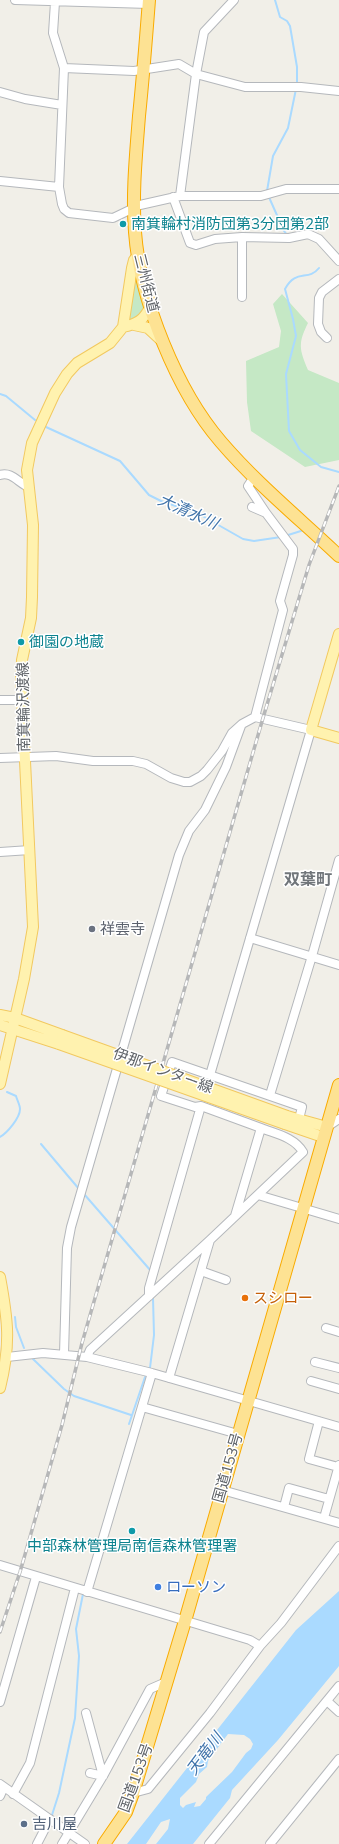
<!DOCTYPE html>
<html>
<head>
<meta charset="utf-8">
<style>
	body { margin:0 }
	canvas { display:block; background:#f1efe8 }
</style>
</head>
<body>
<canvas width="339" height="1844"></canvas>
<script>
const ctx = document.querySelector('canvas').getContext('2d');
ctx.lineJoin = 'round';
function fill(path, color) { ctx.fillStyle = color; ctx.fill(path, 'evenodd'); }
function strokePath(path, color, width, dash) { ctx.strokeStyle = color; ctx.lineWidth = width; ctx.lineCap = dash ? 'butt' : 'round'; ctx.setLineDash(dash || []); ctx.stroke(path); }
function write(font, color, halo, rows, align = 'center') {
  ctx.font = font + ' Mulish,"Noto Sans JP",sans-serif'; ctx.lineWidth = 3; ctx.setLineDash([]); ctx.textBaseline = 'middle'; ctx.strokeStyle = halo; ctx.fillStyle = color; for (const [text, x, y, turn = 0] of rows) {
    ctx.save(); ctx.translate(x, y); ctx.rotate((+turn || 0) * Math.PI / 180); ctx.textAlign = isNaN(turn) ? turn : align; if (halo) ctx.strokeText(text, 0, 0); ctx.fillText(text, 0, 0); ctx.restore();
  }
}
fill(new Path2D(`
	M136 272 144 309 133 321 127 320Z
	M282 294 308 323C298 343 299 349 308 370L339 383V460L305 467 251 431 247 402 246 361 279 347 281 331 273 304Z`), '#c5e8c5');
fill(new Path2D(`
	M339 1591V1666L278 1740 232 1790 230 1798 193 1844H156L168 1829 170 1819 161 1822 146 1844H127L296 1630ZM228 1734 244 1735 250 1739 253 1744 251 1749 246 1753 232 1772 206 1797V1799L200 1806 194 1807 196 1802 186 1805 183 1808 180 1805V1798L196 1782 199 1774 207 1767 208 1761Z`), '#aadaff');
strokePath(new Path2D(`
	M275 0 280 17 287 21 290 26 297 67V85
	M267 191 273 156 288 128 296 89
	M268 195 284 231 288 236
	M319 268C308 282 296 268 285 289L293 319 296 336 286 374 289 431 300 450 321 467 339 472
	M0 394 6 396 35 420
	M46 427 120 461 149 495 161 501 199 514 243 539 254 541 281 537
	M285 536 304 530
	M0 1137C7 1133 20 1118 20 1109 20 1105 17 1100 16 1096L7 1092
	M41 1144 79 1189
	M84 1194 151 1271
	M15 1317 16 1327 24 1348
	M33 1359 64 1389 74 1396 131 1415
	M150 1368 154 1335 153 1298
	M129 1424 145 1377
	M52 1815 59 1793 75 1718 79 1656 76 1629 83 1594`), '#aadaff', 2);
const minor = new Path2D(`
	M15 0 149 4
	M55 2 53 33 64 68 59 187 62 204 64 209 69 213 113 218 140 205 180 196 196 74 204 32 234 0
	M64 68 134 71 179 64 196 74 245 87H301L339 91
	M0 92 25 99 62 105
	M0 181 59 187
	M180 196H261L286 189H339
	M173 197 190 243 196 245 215 239 242 237 289 238 308 234 319 239 339 261
	M242 297V237
	M327 338 321 332 318 324 319 298 322 292 339 279
	M0 475C12 471 19 484 29 487
	M254 477 248 486 266 513
	M252 507 266 513 293 549V555L280 601 283 610 255 717
	M0 700H22
	M0 758 56 756 93 761H133L146 764 171 778 184 782H190L201 776 207 770 222 751 232 733 242 724 255 717 311 730 210 1075
	M0 852 30 850
	M250 938 339 965
	M270 1095 312 956 339 860
	M201 1106 261 1128 235 1216
	M327 1127 339 1119
	M258 1195 339 1219
	M201 1271 226 1280
	M149 1296V1288L201 1106 195 1107 161 1096 172 1062 302 1107 299 1119
	M326 1328 339 1332
	M64 1354 67 1248 71 1227 179 855 189 831 205 810 226 767 241 726
	M7 1357 43 1353 87 1357 152 1373 339 1427
	M87 1357 90 1350 210 1240 303 1152C294 1137 276 1134 261 1128
	M315 1362 339 1368
	M169 1378 210 1240
	M311 1381 339 1389
	M142 1407 238 1434
	M319 1421 309 1459 338 1467
	M222 1490 339 1523
	M284 1507 289 1488 329 1499
	M324 1518 339 1465
	M0 1565 250 1640 260 1646
	M87 1592 152 1373
	M327 1701 339 1712
	M0 1702 36 1577
	M86 1713 103 1776 90 1773
	M0 1784 85 1844
	M133 1793 148 1789 210 1713 260 1646 281 1623 339 1546
	M13 1794 30 1763 75 1588
	M0 1796 4 1787
	M37 1844 50 1819
	M62 1844 103 1776 150 1689 166 1682
	M209 1844 339 1686
	M270 1844 339 1759`);
const major = new Path2D(`
	M134 325 148 328 162 341
	M123 327C137 324 144 320 150 307
	M339 634 311 730 339 738
	M0 1015 15 1018 62 1035
	M0 1025 59 1044
	M0 1084 24 979 33 927 21 678 22 660 31 618 32 597 33 525 27 470 32 443 55 393 67 374 77 363 110 343 123 327 132 268 134 260 138 255
	M287 1116 327 1127
	M285 1124 323 1137
	M0 1277C8 1320 11 1344 0 1388`);
const highway = new Path2D(`
	M149 0C146 39 143 77 139 116 136 155 132 194 135 232 140 300 177 391 221 442 257 484 300 519 339 556
	M104 1844 126 1812 133 1793 185 1621 339 1085`);
strokePath(minor, '#b5b8bc', 10);
strokePath(major, '#f2c960', 12);
strokePath(highway, '#f9ab00', 14);
strokePath(minor, '#fff', 8);
strokePath(major, '#fff2af', 10);
strokePath(highway, '#fde293', 12);
const rail = new Path2D(`
	M0 1632 20 1572 62 1425 82 1343 263 718 309 565 339 486`);
strokePath(rail, '#b6b7b8', 3.5);
strokePath(rail, '#fff', 2, [6]);
const majorBridge = new Path2D(`
	M62 1035 287 1116
	M59 1044 285 1124`);
strokePath(majorBridge, '#f2c960', 12, []);
strokePath(majorBridge, '#fff2af', 10);
for (const [x, y, r, color] of [
	[123,224,4,"#0f9aa8"],
	[21,642,4,"#0f9aa8"],
	[92,929,4,"#6b7280"],
	[245,1298,4,"#e8710a"],
	[132,1531,4,"#0f9aa8"],
	[158,1587,4,"#3f7fe0"],
	[24,1824,4,"#5c6f8a"]
]) { const dot = new Path2D(); dot.arc(x, y, r, 0, 2 * Math.PI); ctx.fillStyle = color; ctx.fill(dot); strokePath(dot, '#fff', 1.5); }
write('15px', '#0d838f', '#fff', [
	["南箕輪村消防団第3分団第2部",131,224],
	["御園の地蔵",29,642],
	["中部森林管理局南信森林管理署",132,1546,"center"]
], 'left');
write('15px', '#5f6368', '#fff', [
	["三州街道",146,283,76],
	["南箕輪沢渡線",24,707,-91],
	["伊那インター線",163,1071,20],
	["国道153号",228,1468,-74],
	["国道153号",136,1778,-70]
]);
write('15px', '#5b616d', '#fff', [
	["祥雲寺",100,929]
], 'left');
write('15px', '#c56008', '#fff', [
	["スシロー",253,1298]
], 'left');
write('15px', '#366cbe', '#fff', [
	["ローソン",166,1587]
], 'left');
write('15px', '#4e5e75', '#fff', [
	["吉川屋",32,1824]
], 'left');
write('italic 16px', '#4174aa', '#fff', [
	["大清水川",188,512,24],
	["天竜川",205,1754,-53]
]);
write('bold 16px', '#70757a', '#fff', [
	["双葉町",308,880]
]);
</script>
</body>
</html>
